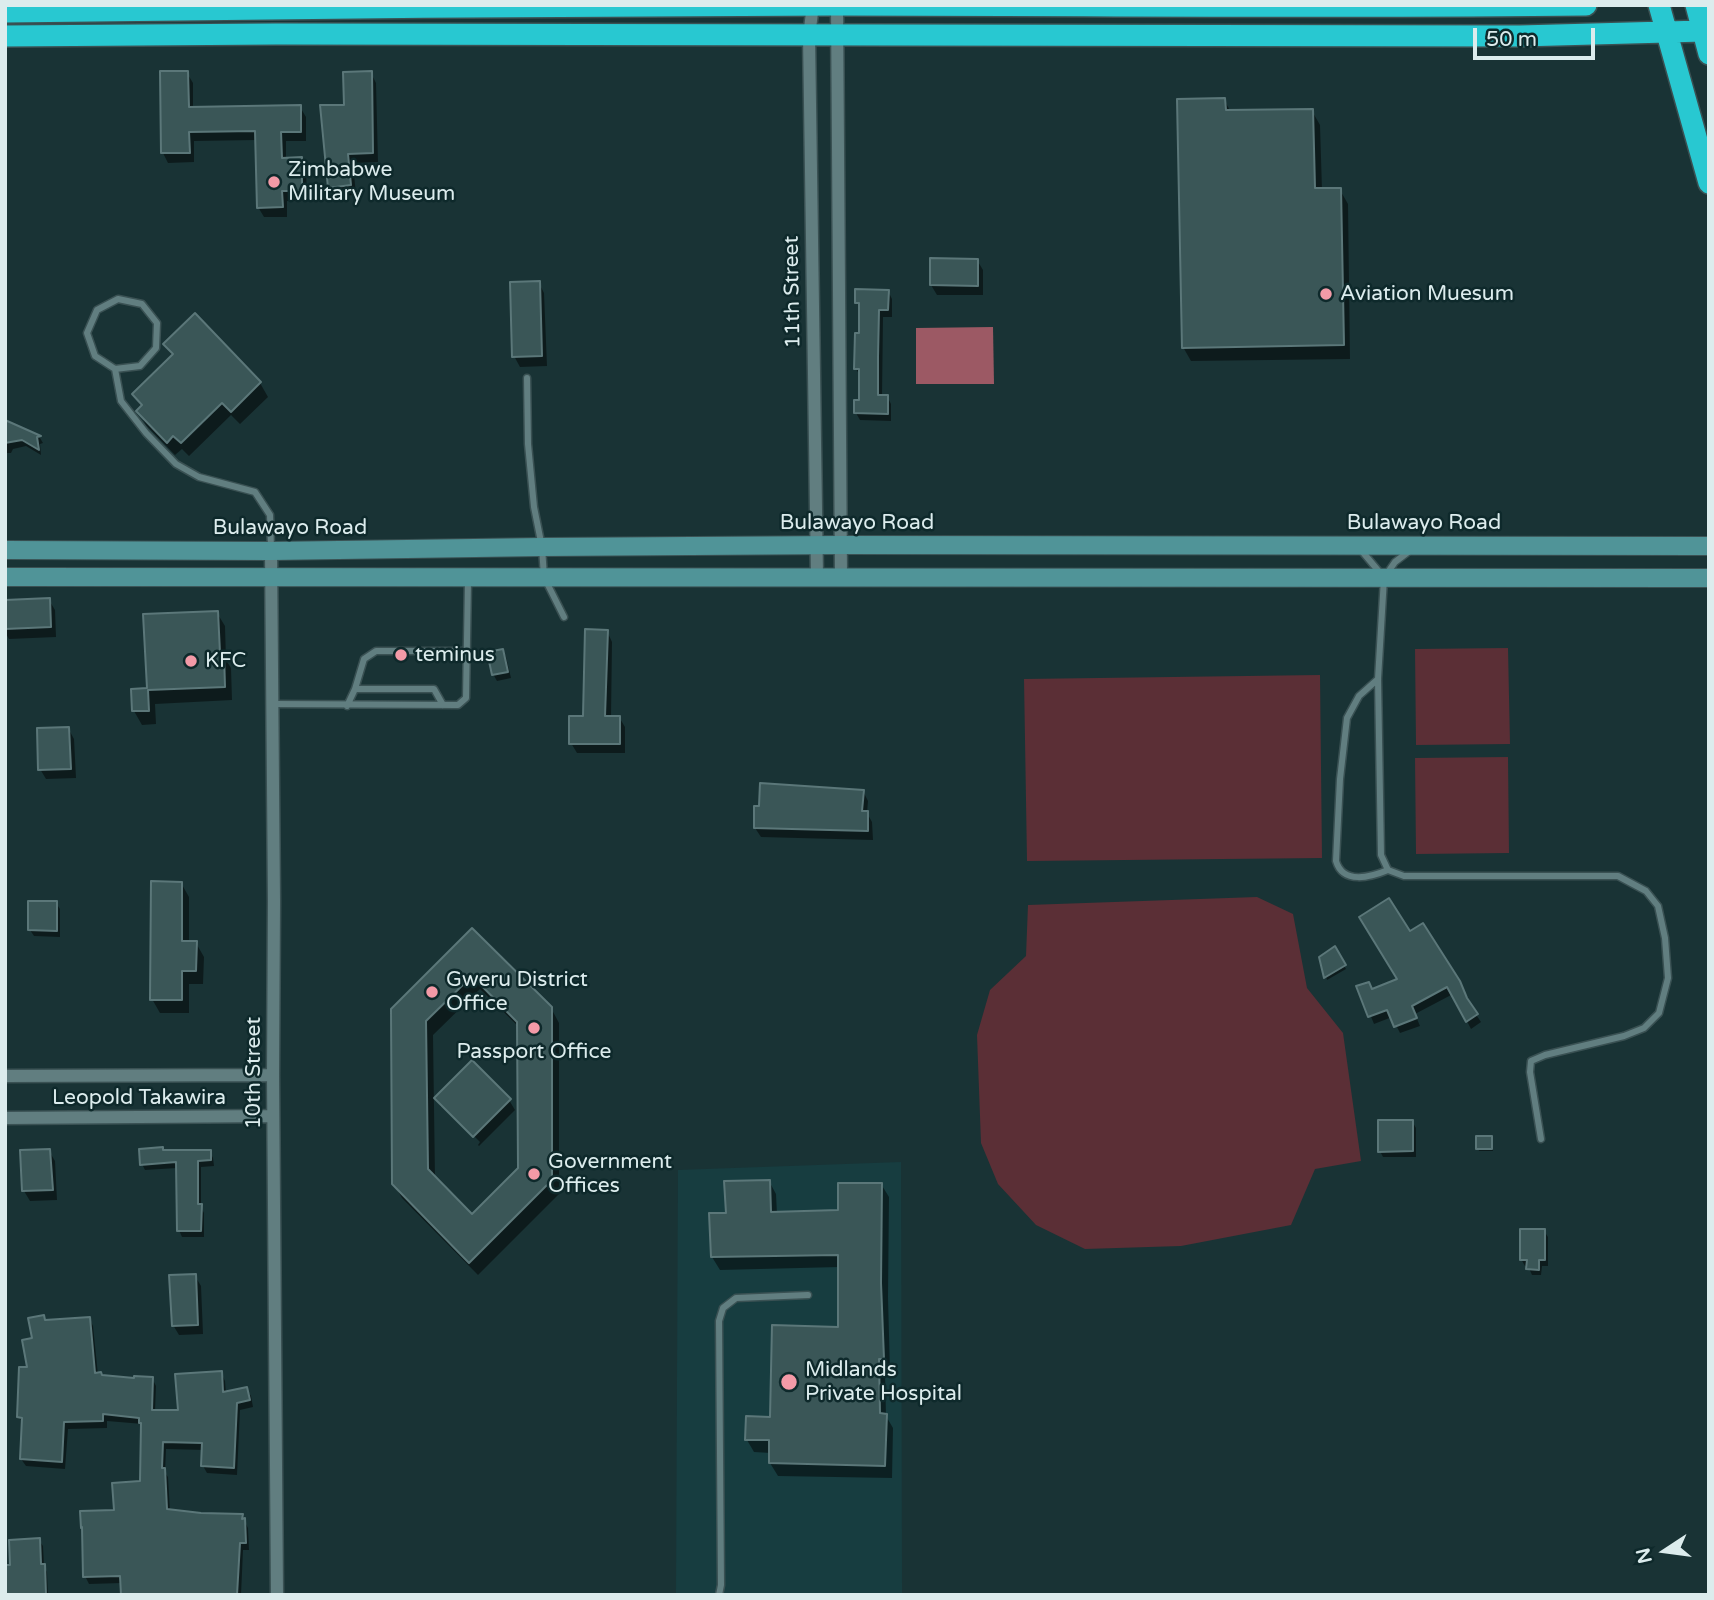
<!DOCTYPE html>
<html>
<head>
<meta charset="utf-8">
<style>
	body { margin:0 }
	#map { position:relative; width:1714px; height:1600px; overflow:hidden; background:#193335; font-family:"Varela Round",sans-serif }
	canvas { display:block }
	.frame { position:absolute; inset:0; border:7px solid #dceced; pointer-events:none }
	.north { position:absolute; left:1630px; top:1516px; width:70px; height:70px; -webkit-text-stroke:5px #0e292b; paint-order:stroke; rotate:257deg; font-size:19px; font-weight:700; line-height:28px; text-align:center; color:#dceced }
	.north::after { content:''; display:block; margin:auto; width:24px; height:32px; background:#dceced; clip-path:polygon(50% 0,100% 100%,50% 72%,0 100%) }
	.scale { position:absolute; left:1473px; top:28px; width:122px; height:32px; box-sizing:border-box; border:4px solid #dceced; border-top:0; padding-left:9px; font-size:21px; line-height:24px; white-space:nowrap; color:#dceced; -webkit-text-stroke:5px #0e292b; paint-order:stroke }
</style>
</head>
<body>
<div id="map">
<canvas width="1714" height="1600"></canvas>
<div class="frame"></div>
<div class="north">N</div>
<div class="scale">50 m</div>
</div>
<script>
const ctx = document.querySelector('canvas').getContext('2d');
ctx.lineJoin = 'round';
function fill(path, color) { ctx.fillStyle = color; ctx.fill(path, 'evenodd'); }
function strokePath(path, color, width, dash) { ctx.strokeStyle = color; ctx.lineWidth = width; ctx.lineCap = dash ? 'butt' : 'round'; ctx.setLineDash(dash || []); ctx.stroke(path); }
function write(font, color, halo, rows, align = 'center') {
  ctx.font = font + ' "Varela Round",sans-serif'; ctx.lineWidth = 5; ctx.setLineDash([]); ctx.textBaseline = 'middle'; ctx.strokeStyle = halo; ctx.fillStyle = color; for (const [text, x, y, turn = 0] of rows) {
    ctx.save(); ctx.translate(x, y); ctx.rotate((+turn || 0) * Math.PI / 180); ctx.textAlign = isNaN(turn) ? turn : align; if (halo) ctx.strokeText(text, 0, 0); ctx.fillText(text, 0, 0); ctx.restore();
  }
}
fill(new Path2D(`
	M901 1162 902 1595H676L678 1170Z`), '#173d40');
fill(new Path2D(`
	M1508 648 1510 744 1416 745 1415 649Z
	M1320 675 1322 858 1027 861 1024 679Z
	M1508 757 1509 853 1416 854 1415 758Z
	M1257 897 1293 914 1307 988 1343 1033 1361 1161 1315 1169 1291 1225 1181 1246 1085 1249 1036 1225 998 1184 981 1143 977 1035 990 990 1026 956 1028 905Z`), '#5b2f36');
fill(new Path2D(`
	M993 327 994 384H916V328Z`), '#9c5964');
fill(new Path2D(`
	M187 73 193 83V108L300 107 306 117V141H286V159H301L306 169 307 200 287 201V217H264L258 207 257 140 194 141V162L168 163 163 153Z
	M371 73 376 83 378 162 353 163 356 195 335 196 330 187 346 107Z
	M1224 100 1231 112 1312 111 1320 125 1322 190H1340L1348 204 1350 359 1191 361 1183 347Z
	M977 260 983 270V295H937L931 285Z
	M539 283 544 293 547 366 520 367 514 356Z
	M888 291 892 299V317H883L882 396H887L891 404V421L860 420 856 413 861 402V377L856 369 861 335V310L857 302Z
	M195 316 260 383 268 397 240 424 231 415 189 456 182 449 175 455 146 425 138 411 142 408 134 395 173 357 165 344Z
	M5 422 40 438 43 443 40 444 41 455 26 446 13 449 11 453H5Z
	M49 600 55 610 56 637 9 639 5 632V601Z
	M217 613 225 626 226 660 231 668 232 700 155 704 156 724 142 725 134 711 133 691 149 690 145 616Z
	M607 631 612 642 611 717H619L625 727V753H577L571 743 585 717Z
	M503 651 506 657 511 678 497 681 493 674Z
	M68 728 74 739 76 778 46 779 40 769Z
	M863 791 868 801 867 813 872 822 873 840 761 837 755 828Z
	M181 883 189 897V943H196L204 957 203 984H189V1013H160L152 999Z
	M56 903 60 909V937L34 936 30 930Z
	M472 930 551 1008 559 1023V1194L478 1275 402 1198 394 1184 392 1009ZM480 989 519 1027 520 1169 472 1217 435 1179 433 1035Z
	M1409 934 1469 1004 1481 1022 1471 1029 1453 994 1415 1014 1420 1026 1400 1033 1392 1017 1374 1024 1359 987 1373 991 1400 980Z
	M1334 948 1346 969 1327 980 1321 957Z
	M436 1099 509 1100 515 1110 479 1146 478 1145 480 1142 441 1103V1107Z
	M1412 1121 1416 1128V1157H1383L1380 1151Z
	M1491 1138 1493 1151H1479L1478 1148Z
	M49 1151 55 1161 57 1200 30 1201 24 1191Z
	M163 1151 210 1152 213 1158 214 1166 201 1167V1207L204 1213V1237H182L179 1230 177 1168 145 1170 142 1164Z
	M769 1181 776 1194 777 1214 840 1212 881 1184 889 1197 888 1297 890 1372H885L886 1416 893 1428 892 1478 778 1476 770 1463 771 1453 754 1452 747 1440 771 1418 840 1329V1267L720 1270 712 1257 728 1215Z
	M1544 1231 1548 1237V1266H1542L1541 1275H1532L1528 1266H1525L1521 1259Z
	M195 1276 201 1286 203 1334 179 1335 173 1325Z
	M89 1318 93 1326 98 1375 102 1377 136 1380 152 1378 156 1386 155 1411H180L221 1373 225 1381 226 1393 246 1389 251 1396 253 1407 240 1410 237 1475 207 1473 203 1466 204 1450 166 1449 165 1473 168 1477 170 1511 242 1516 248 1528 249 1550H243L241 1595H123L122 1583 89 1584 85 1576 116 1512 141 1483 143 1424 107 1421V1428L68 1429 65 1469 26 1466 21 1459 24 1425 19 1417 34 1339 46 1322Z
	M39 1540 43 1546 44 1566 47 1572 48 1595H5V1565H12Z`), '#0007');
const building = new Path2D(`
	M160 71H188L189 107 301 105V132H281L282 158 302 157V191H282L283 207 257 208 255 131 189 132 190 153H161Z
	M372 71 373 153 348 154 351 185 328 188 320 105H344L343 72Z
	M1225 98 1226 110 1313 109 1315 188H1341L1344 345 1182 348 1177 99Z
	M930 258 978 259V286L930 285Z
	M540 281 542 356 512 357 510 282Z
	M855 289 889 290 888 310H879L878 357V395H888V414L854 413V400H859V369H854L855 333H859V303H855Z
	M195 313 261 382 231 412 222 403 181 443 173 436 167 443 136 411 142 405 132 394 173 354 163 344Z
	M5 420 41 436 37 437 39 450 22 440 5 443Z
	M50 598 51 627 5 629V600Z
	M218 611 220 653H224L225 687 148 690 149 711H132L131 689 147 688 143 614Z
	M585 629 608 630 605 716H620V744H569V716H583Z
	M503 649 508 672 492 675 487 652Z
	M69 727 71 769 38 770 37 728Z
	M760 783 864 790 862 811H868V831L754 828V806H759Z
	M151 881 182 882V941H197L196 971H182V1000H150Z
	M1389 898 1410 931 1423 923 1460 981 1467 998 1478 1014 1466 1022 1447 987 1412 1006 1417 1018 1394 1027 1387 1010 1368 1017 1356 986 1369 982 1372 989 1397 979 1359 917Z
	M28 901H57V931L28 930Z
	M472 928 552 1007V1180L469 1263 392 1184 391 1009ZM472 976 517 1022 518 1168 472 1214 428 1169 426 1021Z
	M1335 946 1346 965 1324 978 1319 957Z
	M472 1060 511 1099 473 1137 434 1098Z
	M1378 1120H1413V1151L1378 1152Z
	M1476 1136H1492V1149H1476Z
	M163 1147V1150H211V1160L198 1161V1204H202L201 1231H177L176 1162 140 1165 139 1149Z
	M50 1149 53 1190 22 1191 20 1150Z
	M770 1180 771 1212 838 1210V1183H882L881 1283 884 1359H879L880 1413 887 1414 885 1466 769 1463V1440H745L746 1416 770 1417 772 1325 838 1327V1255L711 1257 709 1213H726L724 1181Z
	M1520 1229H1545V1260H1539V1270L1526 1269 1527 1260H1520Z
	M196 1274 198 1325 172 1326 169 1275Z
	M44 1315 45 1320 90 1317 95 1373 101 1372 102 1375 134 1378V1376L153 1377 152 1410H178L175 1374 222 1371 223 1392 247 1387 250 1400 237 1403 234 1468 201 1466 202 1443 163 1442 162 1468H165L167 1509 201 1513 243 1514 242 1519 245 1518 246 1543H240L237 1595H121L120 1576 83 1577 82 1527 81 1528 80 1511 114 1510 112 1483 140 1481 141 1423H139V1418L103 1414V1421L64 1422 62 1462 20 1459 22 1418 17 1417 19 1367H27L22 1340 32 1338 28 1318Z
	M40 1538 41 1564H45L46 1595H5V1565H10L9 1540Z`);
fill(building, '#3a5657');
strokePath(building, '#5b7779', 2);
const lane = new Path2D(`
	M118 299 142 304 157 323 156 348 140 366 115 369 95 356 87 333 97 310Z
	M115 369 121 401 146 433 176 464 199 477 255 492 270 515 271 549
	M527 378 528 444 534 507 542 547 544 577 564 617
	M1412 549 1395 562 1384 578 1378 679 1381 855 1388 870 1404 876H1618L1646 891 1658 906 1665 938 1668 978 1659 1013 1644 1028 1624 1036 1545 1055 1531 1061 1530 1072 1541 1139
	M1361 550 1381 574
	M1378 679 1359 696 1347 718 1340 779 1336 861C1343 885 1371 877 1388 870
	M355 689H434L443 705
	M273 704 458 705 466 698 468 581
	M347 706 355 689 364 659 376 651H467
	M719 1595 721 1585 719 1321 723 1308 736 1298 808 1295`);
const street = new Path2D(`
	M813 5 809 36 817 577
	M837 5 841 578
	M271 551 274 902 273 1075 277 1595
	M5 1076 273 1075
	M5 1118 273 1116`);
const secondary = new Path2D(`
	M5 550 271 551 542 547 840 545 1709 546
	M5 577 1709 578`);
const highway = new Path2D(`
	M1659 5 1709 183
	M1696 5 1709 54
	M5 12C281 8 556 6 832 5 1083 5 1335 8 1586 5
	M5 36 276 34 1520 36 1703 31`);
strokePath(lane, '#3a5153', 9);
strokePath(street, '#3a5153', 15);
strokePath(secondary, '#3a5153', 20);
strokePath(highway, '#3a5153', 24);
strokePath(lane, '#617e80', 6);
strokePath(street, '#617e80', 12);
strokePath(secondary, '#509498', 18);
strokePath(highway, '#28c8d1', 21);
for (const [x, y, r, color] of [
	[274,182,7,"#f39aa7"],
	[1326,294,7,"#f39aa7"],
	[401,655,7,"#f39aa7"],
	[191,661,7,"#f39aa7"],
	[432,992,7,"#f39aa7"],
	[534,1028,7,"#f39aa7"],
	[534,1174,7,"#f39aa7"],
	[789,1382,9,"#f39aa7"]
]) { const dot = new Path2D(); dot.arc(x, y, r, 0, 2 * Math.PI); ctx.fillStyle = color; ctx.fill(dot); strokePath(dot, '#0e292b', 2.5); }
write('21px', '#dceced', '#0e292b', [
	["Zimbabwe",288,170],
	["Military Museum",288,194],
	["Aviation Muesum",1340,294],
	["teminus",415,655],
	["KFC",205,661],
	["Gweru District",446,980],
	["Office",446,1004],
	["Passport Office",534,1052,"center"],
	["Government",548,1162],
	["Offices",548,1186],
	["Midlands",805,1370],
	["Private Hospital",805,1394]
], 'left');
write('21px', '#dceced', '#0e292b', [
	["11th Street",793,292,-91],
	["Bulawayo Road",857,523],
	["Bulawayo Road",1424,523],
	["Bulawayo Road",290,528],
	["10th Street",254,1073,-90],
	["Leopold Takawira",139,1098]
]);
</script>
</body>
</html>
